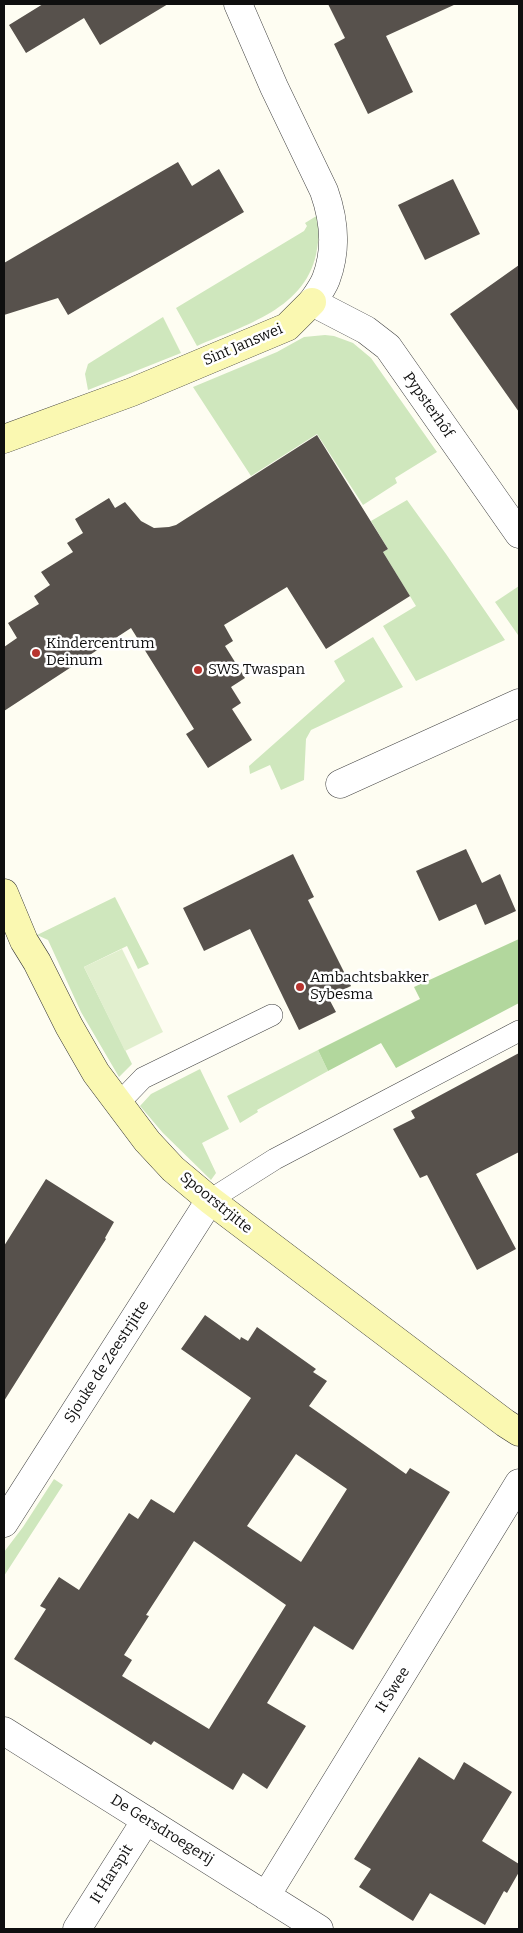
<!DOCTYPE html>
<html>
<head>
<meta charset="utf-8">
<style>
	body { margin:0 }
	#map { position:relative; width:523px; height:1933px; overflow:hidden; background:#fefdf2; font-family:Bitter,serif }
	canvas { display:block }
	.frame { position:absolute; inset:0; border:5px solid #0f0f0f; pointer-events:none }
</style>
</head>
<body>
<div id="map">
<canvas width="523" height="1933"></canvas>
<div class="frame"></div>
</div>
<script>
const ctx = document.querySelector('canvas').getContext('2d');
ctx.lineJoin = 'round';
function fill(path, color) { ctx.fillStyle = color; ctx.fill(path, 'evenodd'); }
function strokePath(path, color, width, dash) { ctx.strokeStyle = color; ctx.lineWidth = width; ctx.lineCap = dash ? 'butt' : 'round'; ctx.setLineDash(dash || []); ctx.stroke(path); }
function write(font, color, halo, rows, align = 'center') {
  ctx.font = font + ' Bitter,serif'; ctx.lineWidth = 5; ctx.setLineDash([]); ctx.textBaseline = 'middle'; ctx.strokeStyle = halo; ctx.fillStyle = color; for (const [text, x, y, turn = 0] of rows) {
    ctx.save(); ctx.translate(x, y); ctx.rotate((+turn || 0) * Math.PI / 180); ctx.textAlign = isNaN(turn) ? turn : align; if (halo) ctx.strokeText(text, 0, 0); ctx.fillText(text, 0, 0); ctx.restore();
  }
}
fill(new Path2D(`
	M318 215C320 227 319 238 317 249 308 309 244 325 197 346L176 308 304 231 307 226 305 223Z
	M163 317 181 353 88 390 85 374 88 364Z
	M325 335 334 336 353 343 371 358 437 452 395 478 397 483 363 505 317 434 251 476 193 387 277 352 304 337Z
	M407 500 446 554 505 640 416 681 383 626 416 606 383 552 388 549 371 521Z
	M519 586V635H518L495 602Z
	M373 637 403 687 311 730 306 739 304 780 281 790 270 765 250 774 249 766 345 681 334 661Z
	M115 897 149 964 138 969 127 946 84 967 132 1064 119 1077 81 1012 48 940 37 935Z
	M318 1050 328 1071 257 1110 258 1112 240 1123 227 1096Z
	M200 1069 229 1129 202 1143 216 1173 211 1180 163 1133 140 1106 151 1094Z
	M54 1479 63 1485 4 1576V1552L23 1527Z`), '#cfe7bd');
fill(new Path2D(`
	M519 939V1003L396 1068 381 1043 328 1071 318 1050 420 999 414 987Z`), '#b2d79d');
fill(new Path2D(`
	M122 949 163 1032 125 1051 84 967Z`), '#e1efce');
fill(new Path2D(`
	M43 4H168L100 45 84 18 26 53 9 25Z
	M328 4H456L386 36 413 92 368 114 334 44 345 38Z
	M178 162 192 186 219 169 244 212 68 315 58 298 4 315V263Z
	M453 179 480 234 425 260 398 205Z
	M519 265V412L450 314Z
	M317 435 388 549 383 552 410 596 326 649 287 587 224 625 233 641 225 646 245 678 231 687 241 703 232 709 252 740 208 768 186 734 194 729 131 628 4 711V647L17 638 8 623 39 604 34 596 50 585 41 572 73 552 67 543 83 533 75 519 109 498 115 508 125 502 141 521 154 528 169 527 176 525Z
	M466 849 482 883 500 874 516 911 485 925 476 904 439 921 416 871Z
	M293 854 314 897 308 900 351 986 328 997 336 1012 299 1030 250 929 204 951 183 908Z
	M519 1053V1152L476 1174 516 1249 477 1270 427 1175 420 1178 393 1129 415 1118 411 1111Z
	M46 1179 114 1222 105 1238 106 1239 4 1401V1246Z
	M205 1315 240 1340 241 1337 248 1341 257 1327 316 1369 313 1372 327 1381 309 1406 406 1474 410 1468 450 1492 353 1650 314 1626 267 1703 306 1726 267 1789 243 1773 233 1790 154 1741 151 1745 14 1659 46 1609 40 1606 59 1577 79 1590 129 1513 138 1519 151 1499 174 1513 251 1398 181 1349ZM296 1454 347 1489 301 1562 247 1526ZM194 1541 286 1605 209 1729 122 1676 132 1660 124 1655 149 1616 146 1615Z
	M419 1757 454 1780 464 1762 512 1792 482 1841 519 1864V1872L507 1893 504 1891 485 1925 430 1893 413 1921 359 1887 371 1869 354 1859Z`), '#57514c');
const lane = new Path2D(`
	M118 1104 143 1078 272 1015
	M210 1200 275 1159 519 1031`);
const street = new Path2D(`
	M238 4 274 87 324 191C334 219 337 250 326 279 323 287 317 295 312 302L366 330 388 347 519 534
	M340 784 519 703
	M4 1523 210 1200
	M4 1731 319 1929
	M266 1896 519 1483
	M77 1929 146 1820`);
const secondary = new Path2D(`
	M4 439 132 392 287 327 312 302
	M4 893 24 941 37 962 69 1026 96 1073 147 1141 173 1169 210 1200 505 1423 519 1432`);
strokePath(lane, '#424242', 22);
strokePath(street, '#424242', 29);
strokePath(secondary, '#313131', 29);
strokePath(lane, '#fff', 21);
strokePath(street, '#fff', 28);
strokePath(secondary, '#faf8b1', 28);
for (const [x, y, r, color] of [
	[36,653,5,"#b7342f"],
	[198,670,5,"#b7342f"],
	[300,987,5,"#b7342f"]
]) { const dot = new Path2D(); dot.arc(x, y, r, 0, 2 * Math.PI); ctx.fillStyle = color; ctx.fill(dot); strokePath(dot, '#fff', 2); }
write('15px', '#0f0f0f', '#fff', [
	["Sint Janswei",243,345,-23],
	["Pypsterhôf",428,405,55],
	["Spoorstrjitte",216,1203,39],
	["Sjouke de Zeestrjitte",107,1362,-57],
	["It Swee",393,1690,-58],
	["De Gersdroegerij",162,1830,32],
	["It Harspit",112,1874,-58]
]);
write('15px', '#0f0f0f', '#fff', [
	["Kindercentrum",46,644],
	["Deinum",46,661],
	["SWS Twaspan",208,670],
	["Ambachtsbakker",310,978],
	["Sybesma",310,995]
], 'left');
</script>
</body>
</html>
